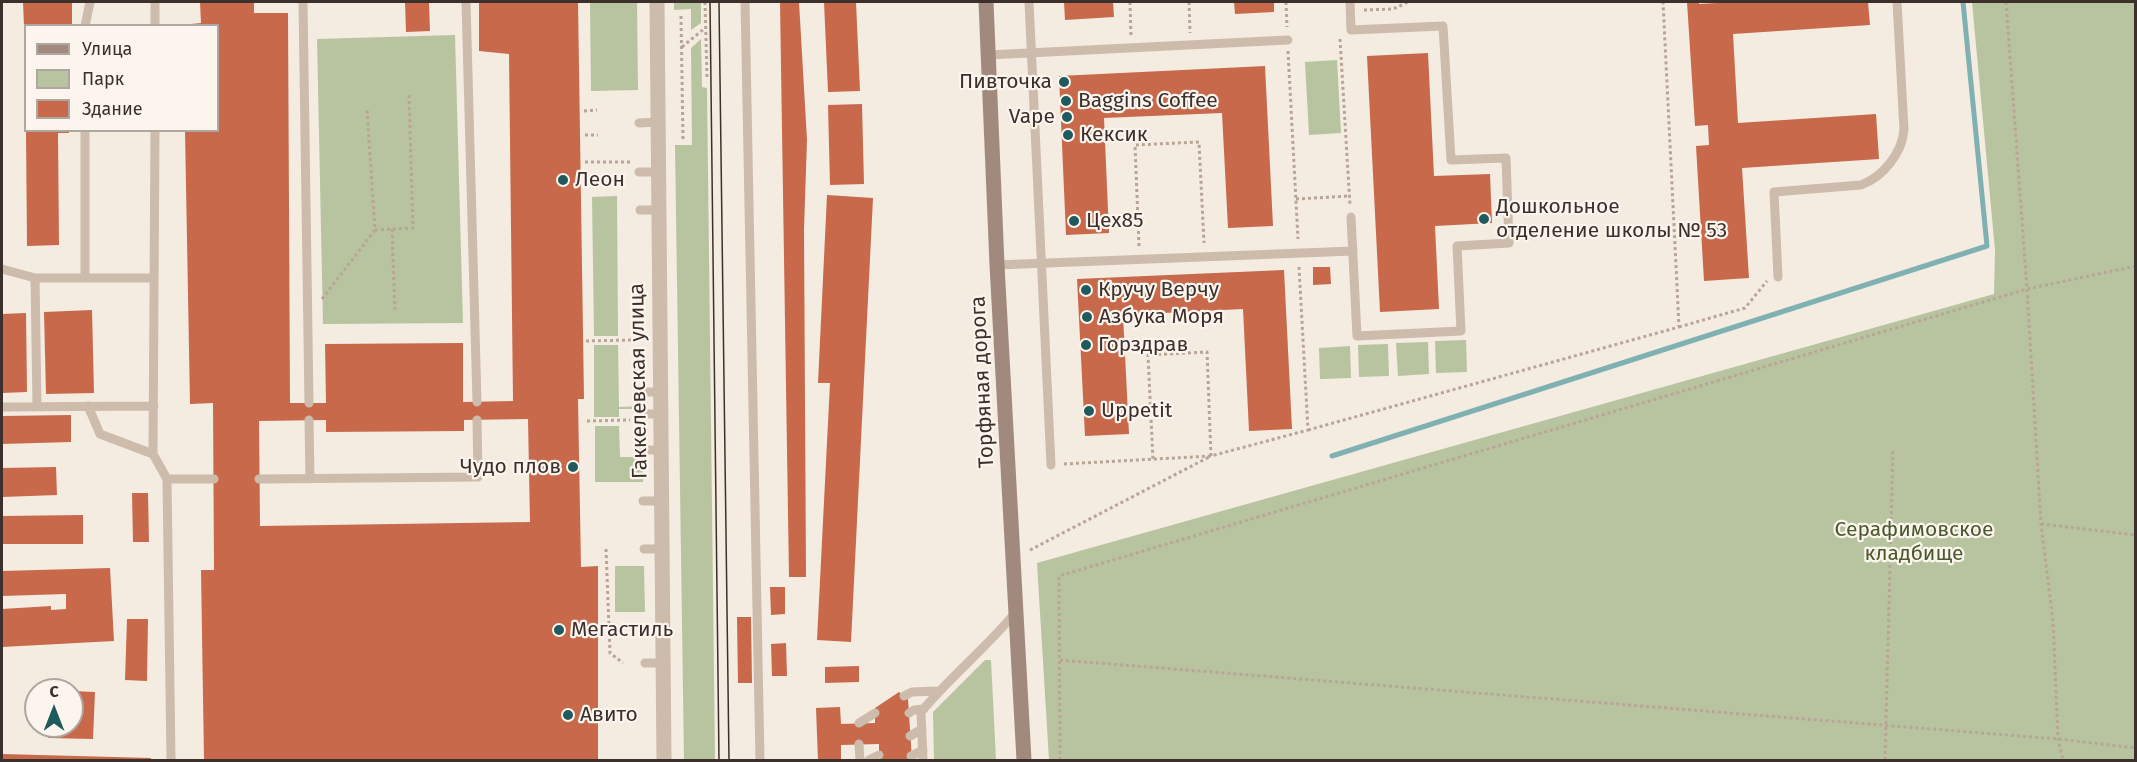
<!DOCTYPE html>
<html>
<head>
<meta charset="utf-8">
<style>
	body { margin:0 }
	#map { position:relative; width:2137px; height:762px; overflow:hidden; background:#f4ebe1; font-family:"Fira Sans",sans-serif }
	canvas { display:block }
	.frame { position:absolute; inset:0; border:3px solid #3b302b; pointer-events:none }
	.legend { position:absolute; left:24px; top:24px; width:195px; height:108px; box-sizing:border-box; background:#fbf5ee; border:2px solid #aea6a0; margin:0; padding:8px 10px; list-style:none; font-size:18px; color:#3b302b }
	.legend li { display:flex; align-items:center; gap:12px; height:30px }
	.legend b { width:30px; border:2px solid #aea6a0 }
	.north { position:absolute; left:24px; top:678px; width:60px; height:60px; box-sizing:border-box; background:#fbf5ee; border:2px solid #aea6a0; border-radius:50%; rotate:0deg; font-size:16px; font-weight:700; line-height:24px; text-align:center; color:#3b302b }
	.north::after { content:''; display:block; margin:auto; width:21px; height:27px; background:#1f5a5e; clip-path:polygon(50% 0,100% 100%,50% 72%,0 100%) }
</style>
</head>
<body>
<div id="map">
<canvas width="2137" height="762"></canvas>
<div class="frame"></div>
<ul class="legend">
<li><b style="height:8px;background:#a18a7d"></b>Улица</li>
<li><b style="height:16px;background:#b8c4a0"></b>Парк</li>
<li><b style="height:16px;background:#c8694b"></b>Здание</li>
</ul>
<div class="north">С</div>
</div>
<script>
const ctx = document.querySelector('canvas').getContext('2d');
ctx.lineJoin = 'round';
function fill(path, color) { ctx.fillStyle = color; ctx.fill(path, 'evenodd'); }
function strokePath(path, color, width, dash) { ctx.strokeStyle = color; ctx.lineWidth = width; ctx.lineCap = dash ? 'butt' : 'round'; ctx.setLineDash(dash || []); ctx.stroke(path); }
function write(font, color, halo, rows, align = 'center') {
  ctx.font = font + ' "Fira Sans",sans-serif'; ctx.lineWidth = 4.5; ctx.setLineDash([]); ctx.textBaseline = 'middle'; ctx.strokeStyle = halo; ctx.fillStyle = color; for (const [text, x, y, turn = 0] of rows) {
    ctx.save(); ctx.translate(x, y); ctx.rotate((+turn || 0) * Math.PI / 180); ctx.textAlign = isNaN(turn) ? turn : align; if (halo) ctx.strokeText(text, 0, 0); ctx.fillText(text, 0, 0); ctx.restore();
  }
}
fill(new Path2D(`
	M590 2H637L638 90 591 91Z
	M674 2H701V23L691 30V9L674 10Z
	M1972 2H2135V760H1049L1037 563 1994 294 1995 250Z
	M455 35 463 323 323 324 317 39Z
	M701 39 702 87 707 88 715 760H684L675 145H692L691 48Z
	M1337 60 1341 133 1309 135 1305 62Z
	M617 196 618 336H594L592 197Z
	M1466 340 1467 372 1436 373 1435 341Z
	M1428 342 1429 374 1398 376 1396 343Z
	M1388 344 1389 376 1359 377 1358 345Z
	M594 345H618L619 407 642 406V409H619V417H594Z
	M1350 346 1351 378 1320 379 1319 348Z
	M595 426H619L620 457H643V482H595Z
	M615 566H644L645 612H615Z
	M985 660H991L996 760H934L933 712Z`), '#b8c4a0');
strokePath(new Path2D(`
	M1332 456 1987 246 1963 2`), '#7fb0b2', 5);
fill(new Path2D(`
	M23 2H72V26H24Z
	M200 2H254V13H288L290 403H326L325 344 463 343V402L513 401 509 54 479 51V2H578L584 399H578L581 567 598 566V760H204L201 570H214L213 403 190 404 185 130H218V26H191V24L201 23ZM528 419 530 522 260 526 259 421 326 420V432L464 431V420Z
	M405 2H429L430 31 406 32Z
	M780 2H799L807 140 804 229 806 577H789Z
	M824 2H856L860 91 828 92Z
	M1064 2H1113L1114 17 1065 20Z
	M1234 2H1274V12L1235 14Z
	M1687 2H1699V4L1735 2H1868L1870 25 1733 34 1738 123 1876 114 1879 159 1742 168 1749 278 1704 281 1696 146 1709 145 1708 125 1695 126Z
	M1428 53 1434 176 1490 174 1492 223 1435 226 1439 309 1380 312 1367 56Z
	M1265 66 1273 226 1228 228 1222 113 1104 118 1109 233 1066 235 1059 76Z
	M862 104 864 184 830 185 828 105Z
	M26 130H69V133H58L59 245 27 246Z
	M827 195 873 198 851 642 817 640 830 383H818Z
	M1313 267H1330L1331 284 1313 285Z
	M1284 270 1292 429 1249 431 1243 309 1123 315 1129 434 1085 436 1077 279Z
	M92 310 94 393 46 394 44 312Z
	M26 313 27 392 2 393V314Z
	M71 415V442L2 444V416Z
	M56 467 57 495 2 497V468Z
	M132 493H148L149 542H133Z
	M83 515V544H2V516Z
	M110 568 114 641 2 647V609L51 606V610L66 609V594L2 596V571Z
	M770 587H785V614L771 615Z
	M737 617H751L752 683H738Z
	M127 619H148L147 681 125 680Z
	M786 643 787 676H772L771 644Z
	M859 666V682L825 683V667Z
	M72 691 95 692 93 739 48 738V726H72Z
	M899 692 908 699 912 760H879V744L841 745V760H818L816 708 840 707 841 724 875 723V708Z
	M2 754 151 758V760H2Z`), '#c8694b');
strokePath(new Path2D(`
	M705 2 707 77
	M1130 2 1131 37
	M1189 2 1190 33
	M1286 2 1287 27
	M2006 2 2027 289 2041 524 2053 622 2058 739 2063 760
	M1364 10 1393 9 1408 2
	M681 16 683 140
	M1340 39 1350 206
	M682 47 705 28
	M1288 51 1298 239
	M584 111 597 110
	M585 135H598
	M585 162H631
	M1296 199 1349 196
	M392 229 395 313
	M375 230 413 228 409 94
	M1139 246 1135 145 1199 142 1204 243
	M322 299 375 230 367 110
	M1679 327 1745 308 1767 281
	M586 341 631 340
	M587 421 630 420
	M1308 430 1679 327 1663 2
	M1064 464 1211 456 1308 430 1299 267
	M2041 524 2136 535
	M606 549 610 653 623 663
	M1030 550 1211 456 1207 352 1148 355 1153 460
	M1060 660 2058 739 2136 748
	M1060 760 1059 576 2027 289 2136 266
	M1885 760 1893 449`), '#b9a596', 3, [3, 3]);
strokePath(new Path2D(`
	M155 2V26
	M303 2 309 403
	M466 2 477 402
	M745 2 760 760
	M1029 2 1051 465
	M1350 2 1351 30 1443 26 1451 160 1506 158 1509 243 1457 246 1461 331 1357 336 1351 217
	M85 26 90 2
	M988 55 1288 40
	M639 123 658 122
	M85 130V278
	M639 172H658
	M640 210H659
	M997 265 1353 251
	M2 269 35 278H154
	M1778 277 1774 192 1861 185C1883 177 1902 153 1904 130L1897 2
	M35 278 37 407
	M642 392H660
	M88 406 100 434 153 454 167 479 171 760
	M2 407 154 406
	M642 414H661
	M309 420 310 479
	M643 450H661
	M153 454 155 130
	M167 479H214
	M259 479 478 477 477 420
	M643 501H662
	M644 549H662
	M645 663H663
	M904 696 912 692 939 691
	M909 713 914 710 924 709
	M859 723 875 713
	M910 736 922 729
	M859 744 860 760
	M911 756 923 750
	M869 760 879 755
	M923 760 921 712C950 677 986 648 1015 613`), '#cdbbac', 9);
strokePath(new Path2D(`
	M657 2 664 760`), '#cdbbac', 15);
strokePath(new Path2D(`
	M986 2 997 265 1024 760`), '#a18a7d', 15);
strokePath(new Path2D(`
	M710 2 719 760
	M719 2 729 760`), '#3b302b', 1.5);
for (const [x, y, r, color] of [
	[1064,82,6,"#1f5a5e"],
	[1066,101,6,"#1f5a5e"],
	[1067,117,6,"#1f5a5e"],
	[1068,135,6,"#1f5a5e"],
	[563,180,6,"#1f5a5e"],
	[1484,219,6,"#1f5a5e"],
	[1074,221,6,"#1f5a5e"],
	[1086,290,6,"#1f5a5e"],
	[1087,317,6,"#1f5a5e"],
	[1086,345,6,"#1f5a5e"],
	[1089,411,6,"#1f5a5e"],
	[573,467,6,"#1f5a5e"],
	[559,630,6,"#1f5a5e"],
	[568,715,6,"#1f5a5e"]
]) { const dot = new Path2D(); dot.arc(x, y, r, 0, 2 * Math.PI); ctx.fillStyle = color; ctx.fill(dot); strokePath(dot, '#fbf5ee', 2); }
write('21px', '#3b302b', '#fbf5ee', [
	["Пивточка",1052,82,"right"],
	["Baggins Coffee",1078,101],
	["Vape",1055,117,"right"],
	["Кексик",1080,135],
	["Леон",575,180],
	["Дошкольное",1496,207],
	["отделение школы № 53",1496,231],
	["Цех85",1086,221],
	["Кручу Верчу",1098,290],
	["Азбука Моря",1099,317],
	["Горздрав",1098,345],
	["Uppetit",1101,411],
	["Чудо плов",561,467,"right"],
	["Мегастиль",571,630],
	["Авито",580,715]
], 'left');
write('21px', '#3b302b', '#fbf5ee', [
	["Гаккелевская улица",639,381,-91],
	["Торфяная дорога",983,382,-93]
]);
write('21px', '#4a5a2e', '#fbf5ee', [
	["Серафимовское",1914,530],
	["кладбище",1914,554]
]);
</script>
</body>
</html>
